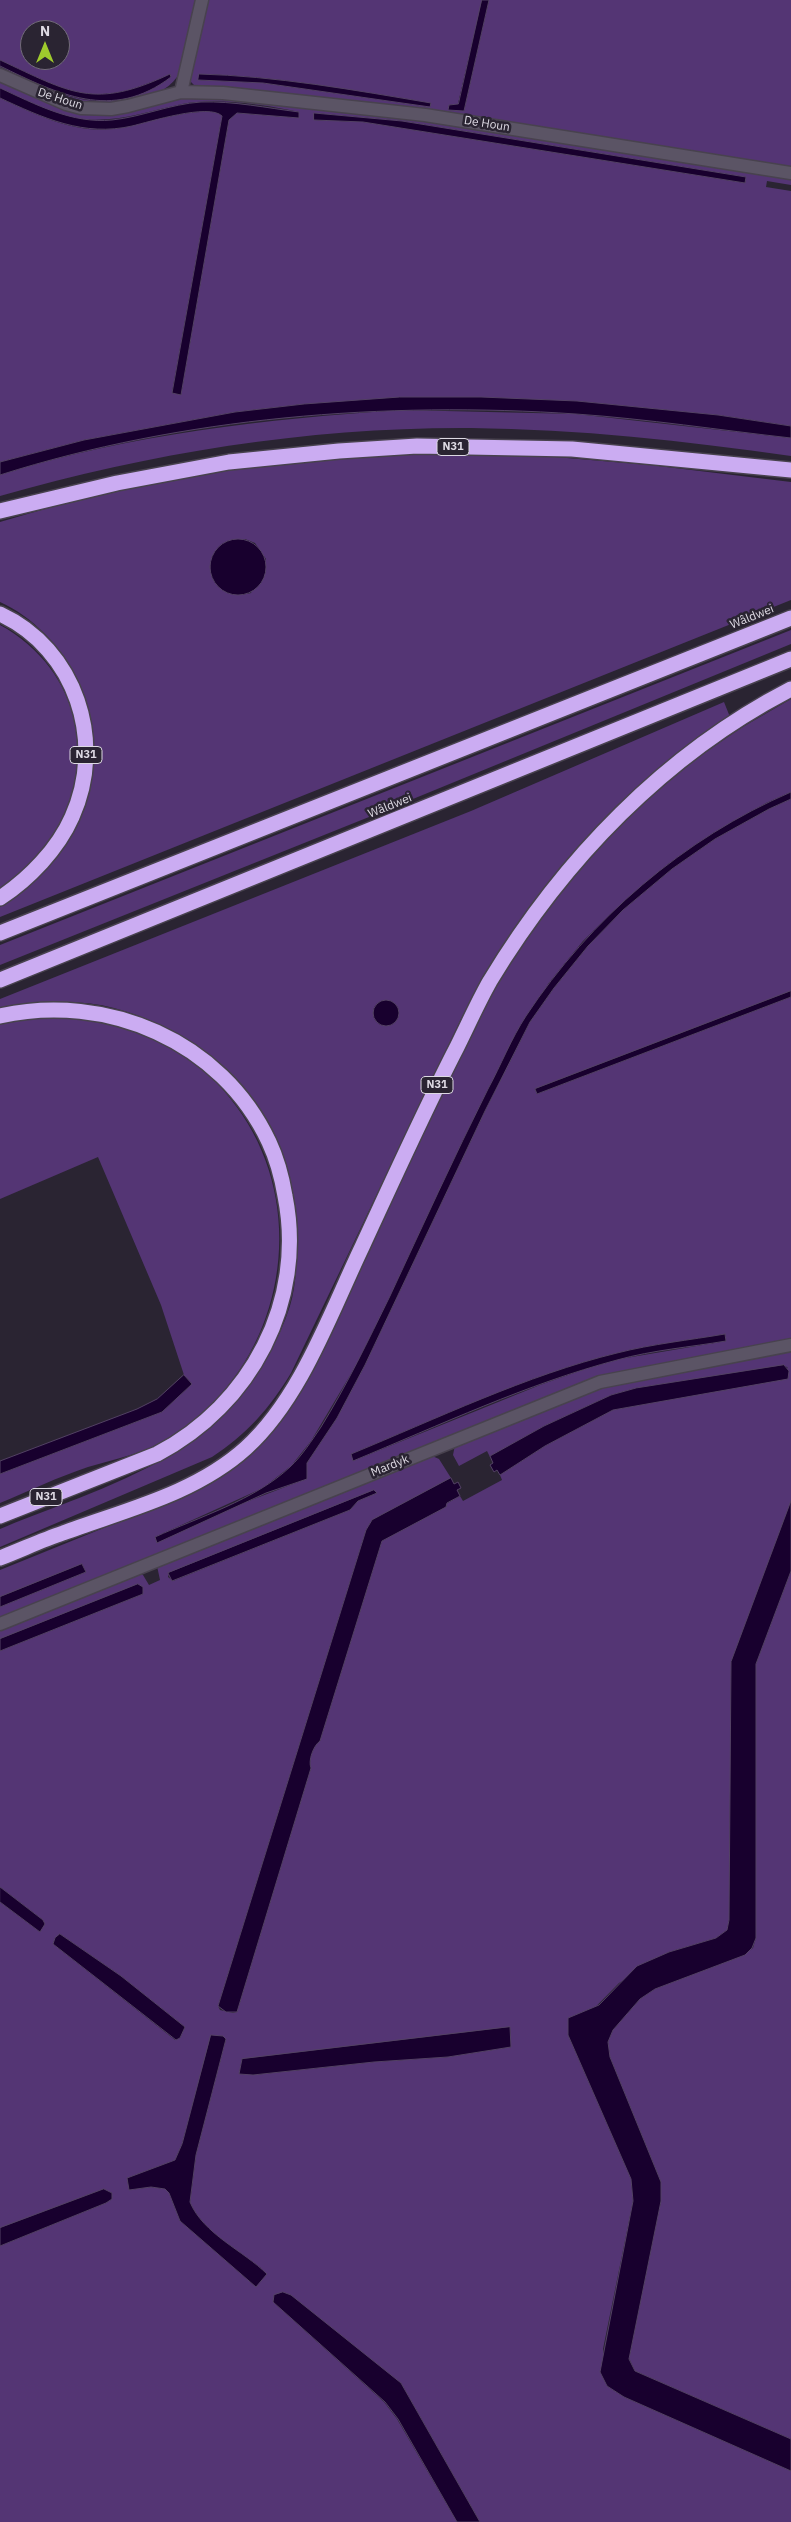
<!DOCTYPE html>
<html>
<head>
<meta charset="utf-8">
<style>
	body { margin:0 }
	#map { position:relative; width:791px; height:2522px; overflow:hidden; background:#2a2432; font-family:"IBM Plex Sans",sans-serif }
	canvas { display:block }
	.north { position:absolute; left:20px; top:20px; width:50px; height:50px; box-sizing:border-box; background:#2a2432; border:1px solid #726c79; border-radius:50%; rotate:0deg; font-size:14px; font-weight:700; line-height:20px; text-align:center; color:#ddd9e3 }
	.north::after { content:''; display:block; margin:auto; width:18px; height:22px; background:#9fca2d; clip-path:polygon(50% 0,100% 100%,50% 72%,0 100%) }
</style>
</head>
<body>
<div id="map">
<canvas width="791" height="2522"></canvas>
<div class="north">N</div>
</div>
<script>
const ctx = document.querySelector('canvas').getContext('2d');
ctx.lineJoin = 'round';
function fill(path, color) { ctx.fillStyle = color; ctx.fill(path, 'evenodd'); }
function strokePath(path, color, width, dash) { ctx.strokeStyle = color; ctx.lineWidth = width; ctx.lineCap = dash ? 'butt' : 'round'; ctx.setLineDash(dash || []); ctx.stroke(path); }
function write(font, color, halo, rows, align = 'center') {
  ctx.font = font + ' "IBM Plex Sans",sans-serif'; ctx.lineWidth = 5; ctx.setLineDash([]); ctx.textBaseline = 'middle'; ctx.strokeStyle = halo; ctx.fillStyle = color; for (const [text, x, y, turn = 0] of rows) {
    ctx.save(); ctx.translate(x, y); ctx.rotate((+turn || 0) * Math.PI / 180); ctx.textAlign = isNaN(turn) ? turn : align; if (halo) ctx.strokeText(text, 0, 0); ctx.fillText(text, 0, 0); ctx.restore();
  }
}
fill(new Path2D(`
	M0 0H197C193 17 186 65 177 77 167 91 153 95 138 98 76 111 54 94 0 71V67C44 88 95 116 144 92 153 88 162 80 170 74 94 110 70 93 0 60ZM30 30H60V60H30Z
	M206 0H482L458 104 449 105 464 111 489 0H791V168L195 86 190 81ZM199 74C277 76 355 89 430 107L263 83 199 80Z
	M0 80 64 108 203 96 424 119 791 177V185L767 181 766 187 791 191V426L718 415 304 404 235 412 84 440 0 462V98C34 114 75 134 113 129 133 127 208 102 222 116L172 392 181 395 229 120 236 113 299 118V112C267 105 215 97 182 104 148 111 117 123 81 119 54 116 25 100 0 88ZM314 113 402 121 746 177 745 183 401 128 363 122 314 120Z
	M401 410 576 414 791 438V456C685 441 578 429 471 428 312 427 153 452 0 496V475C130 434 266 419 401 410Z
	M416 453 543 456 650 465 791 482V600L0 917V907C79 853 120 771 76 679 61 646 33 617 0 602V522C75 500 152 479 230 469 292 461 353 457 416 453ZM245 539 255 543 266 559 251 593C232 598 219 592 211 574Z
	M0 625C82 670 102 768 48 843 35 862 17 877 0 892Z
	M791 630V644L369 817 0 965V945Z
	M791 699V792L766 803 668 864 619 906 583 941 548 984 358 1362 311 1441 291 1466 263 1488 155 1537 306 1479 307 1463 337 1418 365 1365 485 1111 530 1022 554 988 588 946 623 910 672 869 715 839 769 809 791 799V991L535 1089 537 1094 791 997V1338L759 1348 598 1377 0 1618V1607L86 1572 82 1564 0 1597V1570L153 1508 225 1470 324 1344 442 1093 495 988 528 935 600 843 649 798 694 760 741 728ZM725 1334 726 1341 620 1359 585 1369 540 1385 353 1461C428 1427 505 1386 584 1362 630 1348 678 1342 725 1334Z
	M724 702 730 717C687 750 642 781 604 820 547 879 502 946 462 1017L291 1373C270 1408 246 1435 212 1457L0 1547V1529C79 1496 178 1469 235 1402 259 1374 279 1341 290 1306 297 1283 297 1256 296 1232 294 1204 291 1175 281 1149 253 1079 186 1027 114 1008 77 998 38 1003 0 1008V999L471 811Z
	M39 1017C90 1017 139 1026 183 1054 204 1067 221 1086 236 1106 303 1196 290 1324 213 1403 196 1421 172 1440 149 1449 129 1456 108 1461 88 1467 58 1477 29 1491 0 1503V1474L162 1412 192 1384 184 1375 161 1305 98 1157 0 1199V1022Z
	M783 1352H791V1501L731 1662 729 1920 727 1930 716 1938 669 1952 619 1983 568 2035 631 2179 633 2201 603 2349 607 2386 624 2397 791 2471V2522H480L401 2383 273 2302 384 2402 397 2419 457 2522H0V2246L106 2203 112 2199V2193L103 2189 0 2228V1902L40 1932 43 1920 0 1887V1651L143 1594 138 1584 0 1639V1627L140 1573 143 1575 149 1585 160 1580 157 1566 430 1455 439 1459 451 1478 372 1520 366 1530 218 2006 220 2010 233 2013 237 2012 311 1768C308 1761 313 1746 320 1741L382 1541 460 1496 463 1501 502 1480 500 1475 545 1446 613 1410 673 1399 788 1368 784 1365 636 1388 611 1395 544 1426 490 1457 487 1451 459 1466 453 1455 455 1445 601 1387ZM377 1493 358 1501 350 1510 173 1581 168 1577 169 1573ZM60 1934 121 1976 185 2027 180 2038 175 2040 53 1944 55 1938ZM510 2027 511 2047 448 2057 374 2062 254 2075 240 2069 242 2059ZM211 2035 226 2039 196 2155 190 2203C202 2230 238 2250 261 2268L256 2287 180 2221 169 2193 165 2189 151 2187 129 2190 175 2160 182 2144Z
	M791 1571V2439L635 2371 629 2358 661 2201V2182L610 2057 608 2042 613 2030 640 1999 655 1989 744 1955 753 1948 756 1938V1664Z`), '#543574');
const water = new Path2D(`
	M482 0H489L464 111 448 110 449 105 458 104Z
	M0 60C71 93 94 110 170 74L171 77C112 122 58 94 0 66Z
	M199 74C276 76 354 90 431 103L430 107 263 83 198 80Z
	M0 88C35 104 72 124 112 120 142 117 170 104 201 102 234 101 267 108 299 112V118L237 113 229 120 181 395 172 393 222 116C209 103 149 122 132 126 84 137 43 118 0 98Z
	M314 113 402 121 746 177 745 183 363 122 314 120Z
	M400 397H481L577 401 718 415 791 426V438C719 430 648 419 576 414 386 401 182 417 0 475V462L84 440 235 412 304 404Z
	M210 567a28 28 0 1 1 56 0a28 28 0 1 1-56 0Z
	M791 792V799L769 809 715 839 672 869 623 910 588 946 554 988 530 1022 485 1111 365 1365 337 1418 307 1463V1479L266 1493 157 1543 155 1537C199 1517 255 1500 290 1467 302 1456 312 1440 321 1427 347 1385 368 1341 390 1296 422 1227 454 1157 488 1089 501 1065 511 1039 526 1016 590 919 684 838 791 792Z
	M791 991V997L537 1094 535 1089Z
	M373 1013a13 13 0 1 1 26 0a13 13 0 1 1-26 0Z
	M725 1334 726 1341C691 1347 653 1350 617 1360 527 1384 440 1425 353 1461L351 1454C436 1419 527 1375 617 1353 652 1344 690 1340 725 1334Z
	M784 1365 789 1371 788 1379 613 1410 545 1446 500 1475 497 1470 494 1472 490 1465 493 1463 490 1456 544 1426 611 1395 636 1388Z
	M184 1375 192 1384 162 1412 0 1474V1461L137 1409 157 1399Z
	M451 1478 454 1484 458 1482 461 1488 457 1490 460 1496 447 1503 446 1507 382 1541 320 1741C313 1746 308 1761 311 1768L237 2012H226L218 2006 366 1530 372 1520Z
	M374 1490 377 1493 358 1501 350 1510 172 1581 168 1573Z
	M791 1501V1571L756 1664V1938L752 1948 745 1955 655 1989 640 1999 613 2030 608 2042 610 2057 661 2182V2201L629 2359 635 2371 791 2439V2471L624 2397 607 2386 600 2372 633 2201 631 2179 568 2035V2018L599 2005 637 1966 669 1952 716 1938 727 1930 729 1920 731 1662Z
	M82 1564 86 1572 0 1607V1597Z
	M138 1584 143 1587V1594L0 1651V1639Z
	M0 1887 43 1920 45 1924 40 1932 0 1902Z
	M60 1934 121 1976 185 2027 180 2038 176 2040 53 1944 55 1938Z
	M510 2027 511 2047 448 2057 374 2062 253 2075 239 2074 242 2059Z
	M211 2035 223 2036 226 2039 196 2155 190 2202C203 2234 244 2251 267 2274L256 2287 180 2221 169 2193 165 2189 151 2187 129 2190 127 2178 175 2160 182 2144Z
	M104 2189 112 2193V2199L106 2203 0 2246V2228Z
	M283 2292 291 2295 401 2383 480 2522H457L398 2419 385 2402 273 2302 274 2295Z`);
fill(water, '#18002e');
strokePath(water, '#534164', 1);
const minor = new Path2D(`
	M0 75 66 104 81 108 111 109 128 106 181 92 223 93 425 115 791 173
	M181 92 202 0
	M0 1624 600 1382 791 1345`);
const highway = new Path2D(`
	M0 511 117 483 229 462 339 451 417 446 572 449 791 470
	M0 614C76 649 106 742 72 817 58 849 29 879 0 898
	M0 933 791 618
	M0 980 791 659
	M0 1016C106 992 222 1041 269 1142 277 1159 282 1178 285 1196 306 1301 251 1405 157 1454L0 1516
	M0 1558C21 1550 42 1540 63 1533 125 1510 195 1494 246 1448 301 1398 330 1314 362 1247 393 1180 423 1113 457 1047 468 1025 478 1002 490 981 563 860 665 754 791 689`);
strokePath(minor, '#48424e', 15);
strokePath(highway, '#48424e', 18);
strokePath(minor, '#5b5465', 12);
strokePath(highway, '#cbacf2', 15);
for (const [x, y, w] of [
	[453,447,32],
	[86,755,32],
	[437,1085,32],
	[46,1497,32]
]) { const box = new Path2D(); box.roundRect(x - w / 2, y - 8.5, w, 17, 4); ctx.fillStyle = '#2a2432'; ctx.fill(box); strokePath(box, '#ddd9e3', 1); }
write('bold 11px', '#ddd9e3', null, [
	["N31",453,447],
	["N31",86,755],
	["N31",437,1085],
	["N31",46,1497]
]);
write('12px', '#ddd9e3', '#2a2432', [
	["De Houn",60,99,18],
	["De Houn",487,124,9],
	["Wâldwei",752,617,-22],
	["Wâldwei",390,806,-22],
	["Mardyk",390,1466,-22]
]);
</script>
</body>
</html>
